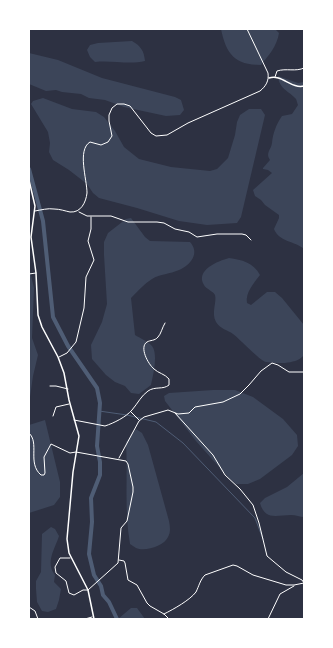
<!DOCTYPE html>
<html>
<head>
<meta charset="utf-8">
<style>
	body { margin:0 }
	#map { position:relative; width:333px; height:648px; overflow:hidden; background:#2d3142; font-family:Barlow,sans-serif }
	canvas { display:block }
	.frame { position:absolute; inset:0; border:30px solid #fff; pointer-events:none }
</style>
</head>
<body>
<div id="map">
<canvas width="333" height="648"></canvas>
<div class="frame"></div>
</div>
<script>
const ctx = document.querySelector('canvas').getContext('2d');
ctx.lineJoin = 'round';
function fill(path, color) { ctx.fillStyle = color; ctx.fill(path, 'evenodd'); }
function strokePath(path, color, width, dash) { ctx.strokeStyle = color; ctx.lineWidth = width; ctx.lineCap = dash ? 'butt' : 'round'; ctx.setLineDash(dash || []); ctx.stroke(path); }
fill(new Path2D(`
	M221 29H275L279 33C277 46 269 55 261 65 235 65 226 54 221 29Z
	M132 41C141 46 144 51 145 61 129 65 112 60 95 62L90 57 87 50 90 45 98 43Z
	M29 53 58 60 102 78 175 97 181 100 184 110 180 115 166 116 124 107 105 100 89 98 81 94 62 92 56 90 46 91 29 84Z
	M278 76 298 83 304 82V249C295 241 279 242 274 229L279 218V215L265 205 261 200 255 196 253 190 272 173 268 170 263 169V168L270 160C265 153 271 150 272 143 273 133 276 125 282 116L292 114 298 105C297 103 297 101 296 99 289 91 279 89 278 76Z
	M43 98 72 109 96 112 104 117 115 131 124 147 139 159 171 167 210 171 217 169 228 158 235 135 237 122 240 115 249 109H261L265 115 241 217 237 223 207 225 179 221 137 208 99 198 93 193 87 184 69 170 53 160 49 152 50 143 48 132 31 104 33 101Z
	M131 218 145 237 150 241 190 242C200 253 191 265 179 270 170 274 160 274 152 279 144 284 138 291 131 298L135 335C140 338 147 341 151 345 159 352 153 376 151 385L139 394 131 393 125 386 115 382 106 375 92 359 91 345 102 322 107 304 104 255V242L108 233 126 219Z
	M229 258C242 260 253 262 260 275 254 283 245 293 247 303L251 305 267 292H275L282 298 304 325V355C299 361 292 362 285 363 279 363 272 363 266 362 259 360 241 340 233 334 228 330 220 329 216 322 211 313 217 302 215 295 213 291 206 289 204 285 195 270 218 261 229 258Z
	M29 267 34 288 32 338 38 355 33 376 29 404Z
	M213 390H235L253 397 283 419 297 435 298 446 292 455 260 479 248 484H236L228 477 196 441 165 401 164 396 169 393Z
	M45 420 60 482V497L54 505 29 513V425Z
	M136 429 142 433 148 445 169 521C170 527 171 532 168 537 164 546 145 552 136 548 134 547 132 545 130 544 124 510 128 476 126 442Z
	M304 473V517C300 517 296 515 291 515 277 515 265 521 260 503L265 498 287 487Z
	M51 527 55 529 59 536C55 549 45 562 55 575L54 582 61 589 59 600 56 609 48 612 42 611 37 602 36 589V581L41 572 42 534Z
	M131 608H137L145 619H118Z`), '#3c4559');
strokePath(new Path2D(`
	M99 411 127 415 156 422 183 443 255 518 263 539`), '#4f5d75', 1);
strokePath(new Path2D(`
	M29 169 43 221 53 317 68 346 97 388 100 403 97 446 100 462V475L91 498 92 522 89 554 94 575 101 586 103 595 109 602 117 619`), '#4f5d75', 4);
strokePath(new Path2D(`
	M275 77 277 71C286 68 296 72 304 68
	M35 211C41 210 48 208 54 209 60 209 65 211 70 212 81 213 86 202 87 193 87 179 77 150 90 142L101 145 108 142 112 136 109 121V115L112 108 117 104H124L130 106 151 133 156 136 167 135 188 123 260 91C266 86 269 81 268 73L247 29
	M79 212 87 216H111L128 222H157L164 223 175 229 189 232 197 237 217 234H242L246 235 251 240
	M29 274 36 273
	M59 357 67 353 76 342 84 308 86 277 94 260 88 241 91 229V217
	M50 386H56L68 389
	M131 412 139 420
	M175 413 213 455 225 475 240 489 253 505 259 523 267 556 286 572 302 580 304 583
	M53 416 56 407 69 404
	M74 420 105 426C114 423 126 417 132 410 138 403 141 396 148 391 155 386 163 390 169 385V379C165 374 158 373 154 369 148 364 139 347 147 342 150 340 155 341 158 337 161 334 162 328 165 323
	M29 433C40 443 27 463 41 475H44L45 473 44 457 51 444 70 453 76 452 126 461 128 464 133 487V492L127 521 121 528 118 563 88 590H83L74 595 69 593 66 581 56 573 55 567 60 558H70
	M119 458 139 421 144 417 168 410 178 414 189 413 195 407 223 402 240 394 249 385 261 371 272 363 278 365 289 372H304
	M119 560 124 561 125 563 128 580 137 585 147 603 150 606 164 614 169 619
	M29 607 35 611 38 619
	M164 614C174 609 190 600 196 592 199 586 200 580 205 575L233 565 237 566 253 575 286 585H294L304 583
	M85 619 92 617
	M268 619 280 594 294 586`), '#fff', 1);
strokePath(new Path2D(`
	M269 78C282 74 291 89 304 86
	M29 180 35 206 31 237 36 273 38 315 42 327 58 357 64 373 69 400 79 436 73 472 67 539 69 553 88 590 94 619`), '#fff', 1.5);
</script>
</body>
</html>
